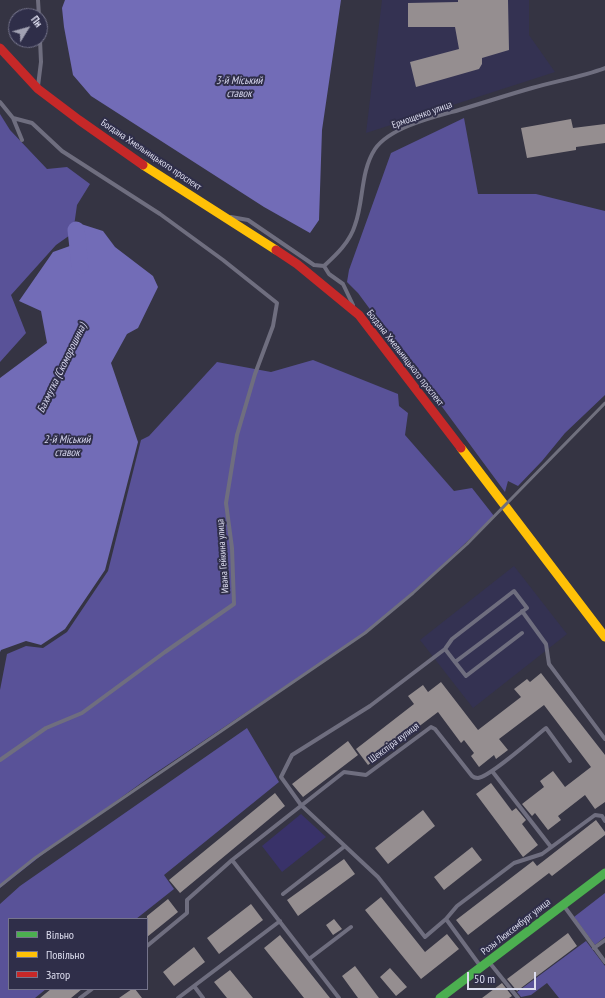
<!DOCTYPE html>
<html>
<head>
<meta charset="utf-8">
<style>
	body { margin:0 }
	#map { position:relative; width:605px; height:998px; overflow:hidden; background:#353443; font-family:"PT Sans Narrow",sans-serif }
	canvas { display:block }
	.legend { position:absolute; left:8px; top:918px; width:140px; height:72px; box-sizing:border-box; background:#2f2e49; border:1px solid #75748b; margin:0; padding:5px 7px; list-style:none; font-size:12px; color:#ddddef }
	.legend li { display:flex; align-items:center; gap:8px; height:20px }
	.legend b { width:20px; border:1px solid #75748b }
	.north { position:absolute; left:8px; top:8px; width:40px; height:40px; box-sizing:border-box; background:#2f2e49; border:1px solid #75748b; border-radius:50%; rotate:53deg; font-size:11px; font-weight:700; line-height:16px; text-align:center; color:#ddddef }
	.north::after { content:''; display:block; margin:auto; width:14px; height:18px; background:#a2a2b3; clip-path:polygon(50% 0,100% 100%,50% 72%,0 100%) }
	.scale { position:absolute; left:467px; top:972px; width:69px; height:18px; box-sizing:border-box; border:2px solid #ddddef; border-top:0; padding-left:5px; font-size:12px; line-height:14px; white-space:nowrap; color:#ddddef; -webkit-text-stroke:3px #2f2e49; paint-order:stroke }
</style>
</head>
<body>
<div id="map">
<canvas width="605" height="998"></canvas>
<ul class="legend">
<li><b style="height:5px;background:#4caf50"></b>Вільно</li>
<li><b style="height:5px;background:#ffc107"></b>Повільно</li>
<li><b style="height:5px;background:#c62828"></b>Затор</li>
</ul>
<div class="north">Пн</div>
<div class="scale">50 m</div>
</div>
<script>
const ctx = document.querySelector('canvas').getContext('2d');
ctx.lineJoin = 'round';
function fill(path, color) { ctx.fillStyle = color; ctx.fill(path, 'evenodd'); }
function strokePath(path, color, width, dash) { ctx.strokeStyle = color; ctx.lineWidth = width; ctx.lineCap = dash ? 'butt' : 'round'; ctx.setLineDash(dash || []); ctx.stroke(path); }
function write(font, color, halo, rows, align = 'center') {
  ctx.font = font + ' "PT Sans Narrow",sans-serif'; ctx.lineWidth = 4; ctx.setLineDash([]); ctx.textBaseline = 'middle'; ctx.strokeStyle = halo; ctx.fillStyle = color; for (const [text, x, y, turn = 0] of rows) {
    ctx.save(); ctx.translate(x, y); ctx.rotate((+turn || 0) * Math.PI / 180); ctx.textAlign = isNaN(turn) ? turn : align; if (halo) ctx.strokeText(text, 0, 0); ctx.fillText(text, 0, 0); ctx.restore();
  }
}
fill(new Path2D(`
	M382 0H529V35L555 72 366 133Z
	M514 566 567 634 473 708 420 640Z`), '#343252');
fill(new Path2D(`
	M301 814 326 837 282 872 262 846Z`), '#393269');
fill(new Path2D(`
	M0 114 10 130 47 169 67 167 90 184 77 205 73 233 56 245 11 295 26 333 0 362Z
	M464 118 478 194H536L605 211V395L565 433 542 461 518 486 508 481 505 492 358 293 347 282 349 270 391 153Z
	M313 360 398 394 399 406 408 413 405 435 454 491 472 488 494 516 433 574 365 633 151 776 43 854 0 888V690L7 654 26 646 43 648 67 632 108 571 141 440 149 436 217 362 271 372Z
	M247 728 279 782 164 875 174 889 136 919H9V989H46L35 998H0V904L20 886Z
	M605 893V937L595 945 574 917Z
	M586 941 605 966V998H559L547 983 531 995 521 997 517 992Z`), '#595298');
fill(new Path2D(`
	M65 0H341L322 130 319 220 310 233 264 207 91 96 73 75 64 27 62 8Z
	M81 224 103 231 115 247 153 276 158 287 138 328 127 334 111 363 138 442 105 570 65 629 41 645 26 641 1 650 0 652V378L47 343 41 311 19 301 53 252 81 242Z`), '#726cb7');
strokePath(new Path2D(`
	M76 230 80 266`), '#726cb7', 17);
fill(new Path2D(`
	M458 0H508L509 50 482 58V64L479 69 416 87 410 62 459 49 455 27H408V3L458 2Z
	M571 119 573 128 605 124V143L576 147V150L527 158 521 128Z
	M541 673 605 755V802L595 809 585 795 558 816 561 820 548 830 535 813 532 816 522 804 544 787 540 781 553 771 565 787 591 767 544 705 499 739 508 750 496 759 494 755 479 767 471 756 474 753 464 740 461 743 438 712 368 765 356 749 414 704 408 696 423 685 428 692 441 682 478 730 521 697 514 689 527 679 530 682Z
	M348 741 358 755 303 797 292 784Z
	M491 783 512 811 516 808 526 820 522 824 538 845 523 857 476 794Z
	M275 793 285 806 180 893 169 880Z
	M423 810 435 826 388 864 375 848Z
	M596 820 605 832V835L552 876 549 873 468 935 456 920 533 861 537 866Z
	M472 847 482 860 444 890 434 877Z
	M344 859 355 874 298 916 287 900Z
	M381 897 425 952 447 934 459 949 421 979 365 910Z
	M168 899 178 912 147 937V916Z
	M251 904 263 920 219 954 207 938Z
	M334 919 342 929 333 935 326 925Z
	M568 933 577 946 517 991 507 979Z
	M280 935 330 998H304L264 948Z
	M194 947 205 962 174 986 163 972Z
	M355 966 379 998H358L342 976Z
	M390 968 407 987 396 996 380 977Z
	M230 970 253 998H227L214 982Z
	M502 983 512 996 509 998H482Z
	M51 989H82L71 998H40Z
	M132 989H135L142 998H119Z`), '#958e90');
strokePath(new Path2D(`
	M38 0 39 16
	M38 86 41 62 40 40
	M0 102 13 118 22 140
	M231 217 248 220 314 265 324 266
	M324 266C336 255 350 242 355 225 364 201 360 172 375 149 390 127 434 117 459 110 483 103 507 95 532 88 556 81 581 77 605 68
	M324 266 329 274 343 284 353 305
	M522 611 546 644 549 664 605 739
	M445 649 455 662 527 608 514 591 452 639 445 649 370 706 292 755 281 777 301 805 378 877 425 937 446 919 481 967
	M455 662 466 676 522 633
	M0 760 46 728 82 713 165 652 234 604 232 548 226 503 237 435 255 374 273 326 277 303 223 260 160 214 62 151 32 123 13 118
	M492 771 551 847
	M232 860 339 998
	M283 894 345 846
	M564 906 605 962
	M446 919 457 906 514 863 542 854 595 815 602 816 605 821
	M147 946 187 913V900L232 860 344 772 366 775 431 727 435 729 472 776C473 777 475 778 478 778 491 776 533 738 546 728L570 761
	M594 948 605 940
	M309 959 351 927
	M489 962 518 998
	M194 986 203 998
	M80 998 92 989
	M178 998 280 921`), '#6f6e7f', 4);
strokePath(new Path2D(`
	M440 998 605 873`), '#4caf50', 9);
strokePath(new Path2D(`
	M143 165 276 250
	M461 448 605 637`), '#ffc107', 9);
strokePath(new Path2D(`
	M0 48 38 89 79 120 143 165
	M276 250 297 264 359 315 461 448`), '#c62828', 9);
strokePath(new Path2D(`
	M0 886 35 858 365 633 413 593 467 544 605 403`), '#70707e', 3);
write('10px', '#ddddef', '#2f2e49', [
	["Ермощенко улица",422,115,-20],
	["Богдана Хмельницького проспект",151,155,34],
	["Богдана Хмельницького проспект",405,358,52],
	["Ивана Гейкина улица",223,556,-94],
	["Шекспіра вулиця",394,743,-37],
	["Розы Люксембург улица",516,927,-38]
]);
write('italic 11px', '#d7d7ee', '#2f2e49', [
	["3-й Міський",239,81],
	["ставок",239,94],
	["Бахмутка (Скоморошина)",62,368,-64],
	["2-й Міський",67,440],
	["ставок",67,453]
]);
</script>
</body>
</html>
